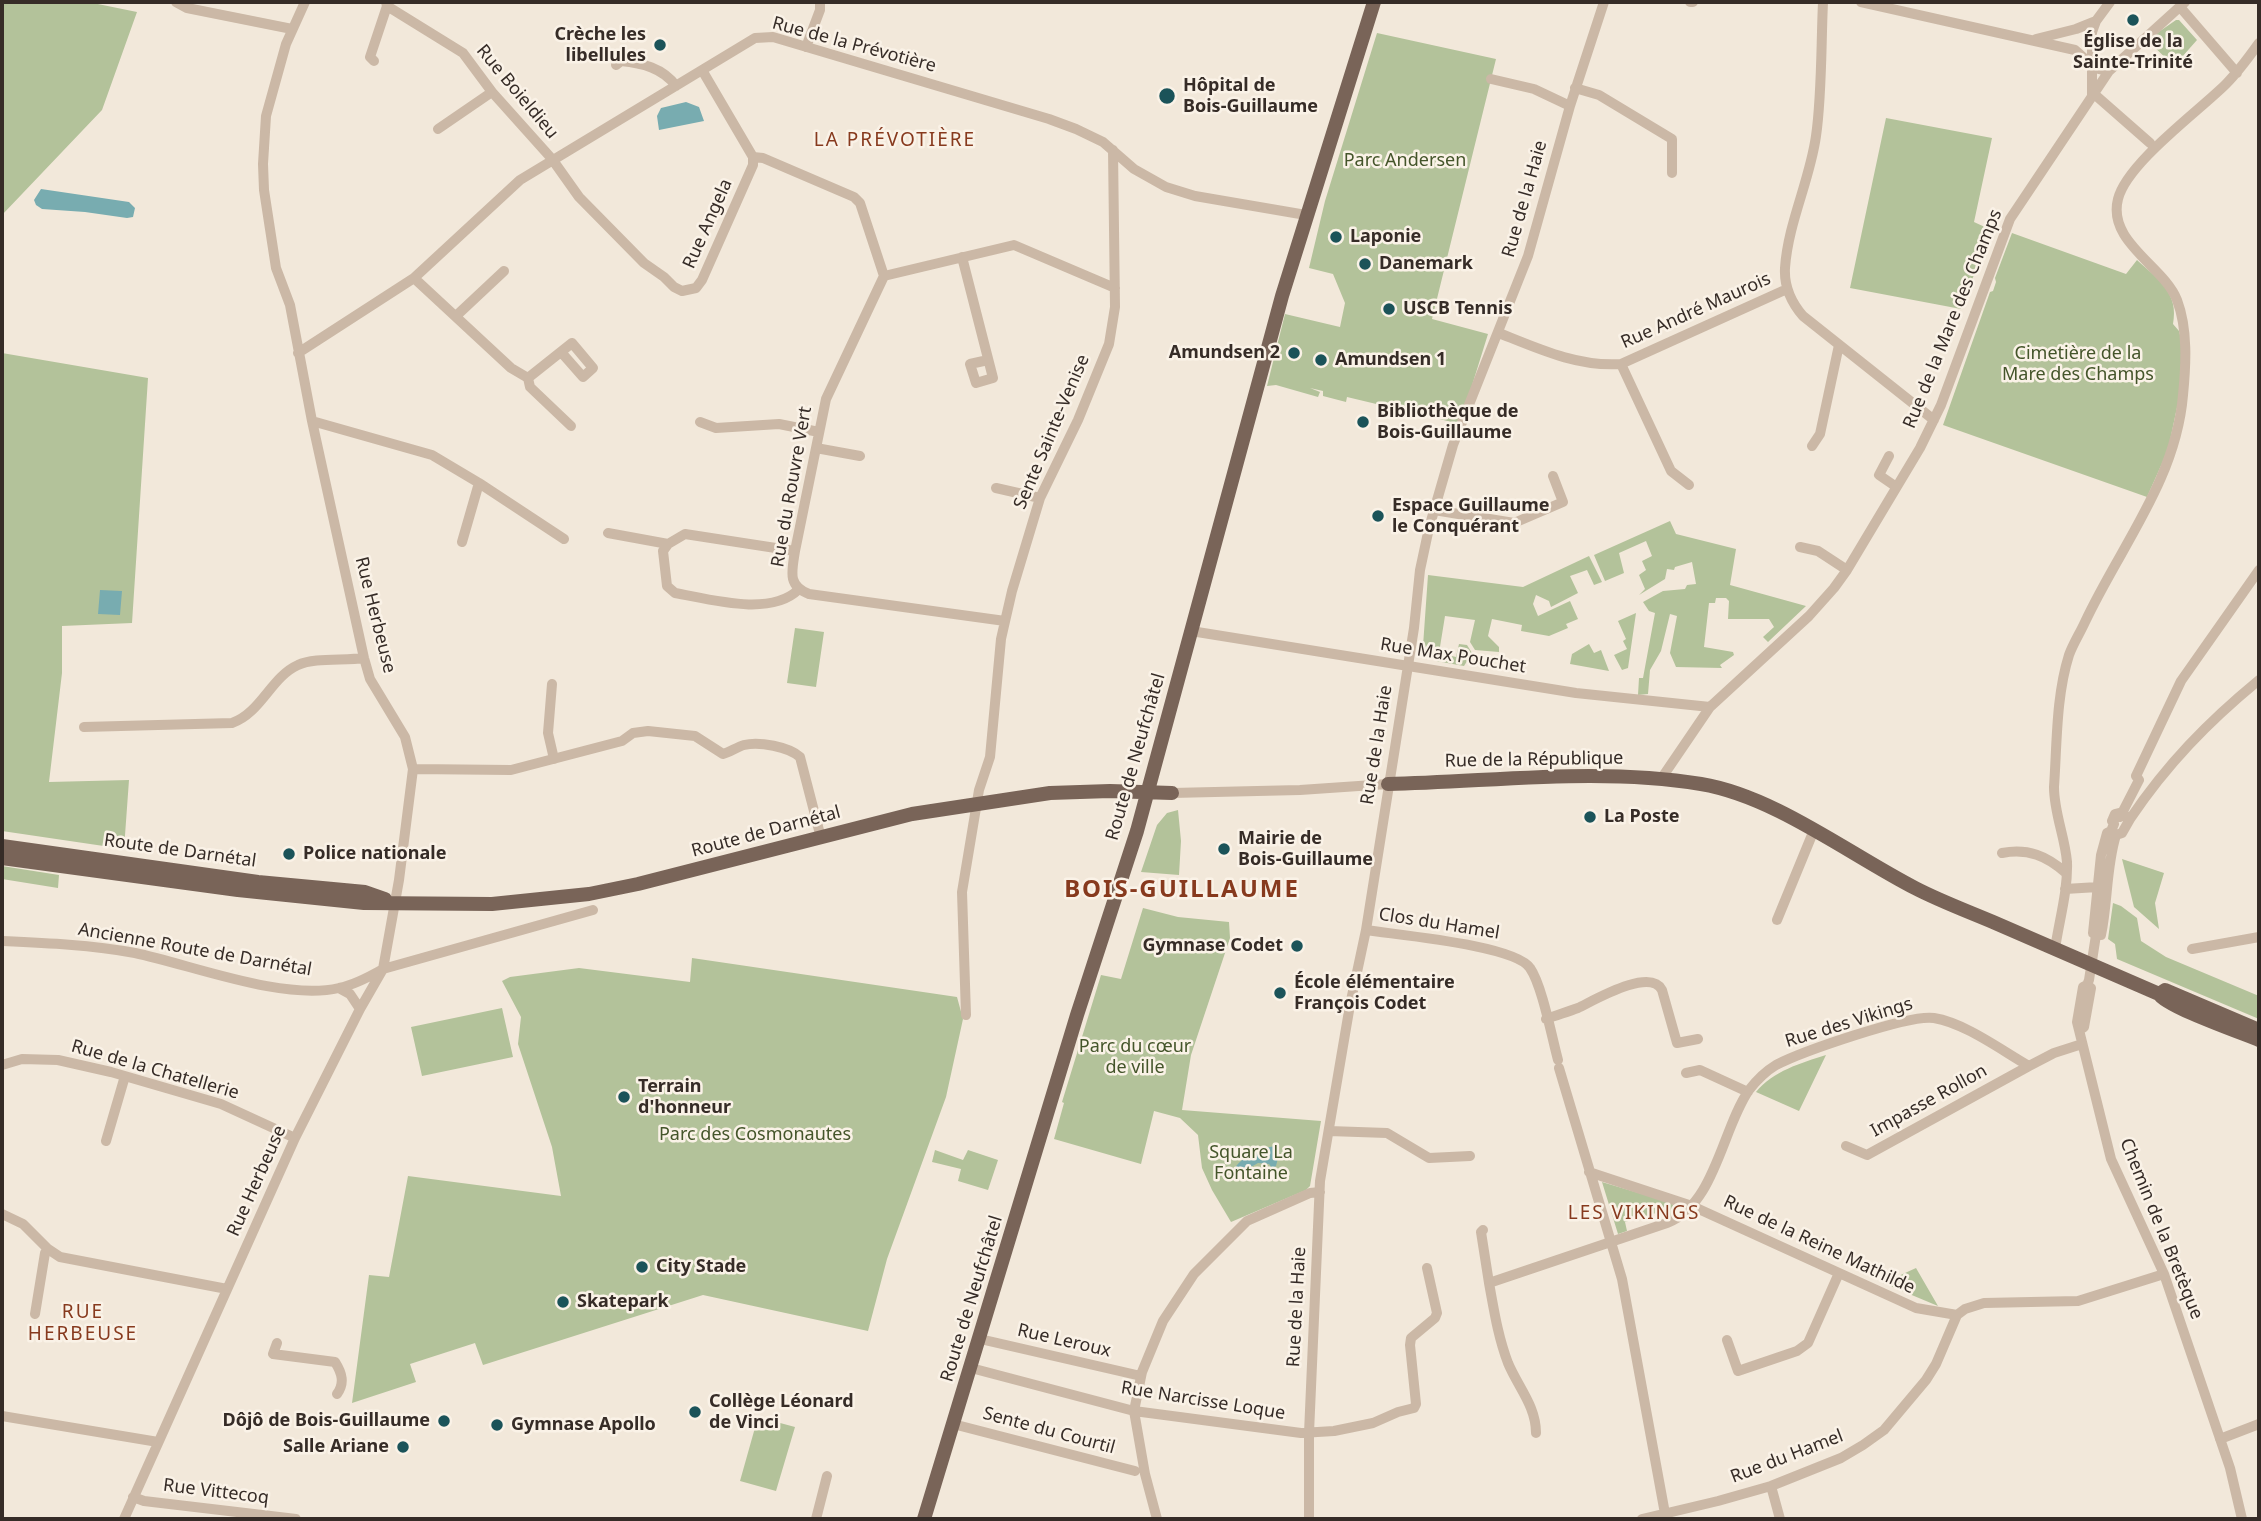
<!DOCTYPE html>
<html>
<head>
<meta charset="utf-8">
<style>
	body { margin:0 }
	#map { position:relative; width:2261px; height:1521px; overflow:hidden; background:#f2e8da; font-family:"Noto Sans",sans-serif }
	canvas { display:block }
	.frame { position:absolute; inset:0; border:4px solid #362c27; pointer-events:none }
</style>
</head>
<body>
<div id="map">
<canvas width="2261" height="1521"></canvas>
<div class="frame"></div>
</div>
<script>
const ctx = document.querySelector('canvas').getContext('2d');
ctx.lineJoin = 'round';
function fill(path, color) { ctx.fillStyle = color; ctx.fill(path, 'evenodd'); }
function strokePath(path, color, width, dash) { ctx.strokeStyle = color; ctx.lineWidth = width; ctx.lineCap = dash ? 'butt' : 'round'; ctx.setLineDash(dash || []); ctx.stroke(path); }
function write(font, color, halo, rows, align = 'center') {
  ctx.font = font + ' "Noto Sans",sans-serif'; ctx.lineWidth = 5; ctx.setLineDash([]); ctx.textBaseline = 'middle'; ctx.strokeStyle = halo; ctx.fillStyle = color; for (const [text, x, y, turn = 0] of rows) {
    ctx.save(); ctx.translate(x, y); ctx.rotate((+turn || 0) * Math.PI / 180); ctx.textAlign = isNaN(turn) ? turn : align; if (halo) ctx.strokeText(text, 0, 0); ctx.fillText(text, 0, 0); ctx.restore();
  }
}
fill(new Path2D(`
	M2 2H88L137 12 102 110 2 215Z
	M2176 20H2179L2197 40 2174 66 2147 40Z
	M1377 33 1496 59 1432 319 1488 334 1460 424 1347 397 1346 402 1323 396V391L1310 388 1320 392 1318 397 1276 385 1267 386 1285 314 1340 327 1345 303 1333 274 1309 268 1325 201Z
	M1886 118 1992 138 1974 222 1987 228 1989 235 1961 309 1850 288Z
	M2012 233 2126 274 2137 260C2159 280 2179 293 2173 324L2179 331 2183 347 2179 398 2168 450 2147 497 1943 425 1990 292 1993 291 1996 282 1995 278Z
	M2 353 148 378 132 623 62 626V673L49 782 129 780 124 849 2 831Z
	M1670 521 1676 534 1736 549 1730 585 1806 606 1768 642 1763 637 1774 627 1769 619H1728L1729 601 1726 598H1716L1715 603H1709L1704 647 1733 652 1734 655 1720 665 1722 668 1676 667 1670 653 1677 616 1670 614 1661 651 1650 670 1648 694 1638 695 1639 678H1643L1655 613 1649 611 1643 602 1663 591 1685 589 1687 585 1696 584 1692 562 1675 567 1674 570 1667 569 1665 579 1639 595 1645 589 1639 575 1646 570 1642 561 1652 556 1646 541 1619 553 1624 573 1605 581 1594 555Z
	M1589 556 1602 582 1594 585 1587 570 1570 576 1578 593 1551 607 1549 601 1536 595 1533 604 1538 616 1570 601 1578 619 1566 624 1568 628 1549 636 1521 631 1522 625 1492 619 1488 636 1499 647V652L1475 650 1470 642 1475 620 1445 616 1439 653 1456 657 1459 644 1467 645 1472 653 1464 666 1436 661 1423 646 1428 575 1523 587Z
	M1636 613 1628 668 1622 670 1614 655 1627 649 1623 641 1626 639 1618 621Z
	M795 628 824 632 816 687 787 683Z
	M1589 644 1594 653 1601 650 1609 671 1570 664 1572 654Z
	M1178 810 1181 841 1179 875 1141 872 1157 825 1167 813Z
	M2122 859 2164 873 2155 903 2159 929 2134 907Z
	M2 866 59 875 58 888 2 879Z
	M2113 903 2121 906 2137 918 2141 941 2166 957 2259 996V1019L2117 959 2115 944 2108 939Z
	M1143 908 1178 917 1229 922 1230 938 1191 1055 1182 1110 1321 1121 1310 1186 1306 1190 1231 1222 1212 1190 1202 1168 1198 1135 1180 1118 1154 1111 1141 1164 1054 1139 1064 1103 1062 1102 1101 975 1121 979Z
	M692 958 957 997 963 1019 946 1097 887 1259 868 1331 703 1295 483 1365 475 1343 410 1364 416 1382 352 1403 369 1275 389 1277 408 1176 561 1196 552 1147 518 1044 521 1017 502 981 510 977 579 968 690 982Z
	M502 1008 513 1057 422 1076 411 1027Z
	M1826 1055 1799 1111 1756 1092C1773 1071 1801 1063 1826 1055Z
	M935 1150 963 1160 968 1150 998 1160 988 1190 958 1181 961 1169 932 1162Z
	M1602 1182 1672 1203 1677 1214 1665 1218 1663 1211 1625 1222 1627 1231 1618 1234Z
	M1916 1268 1938 1306 1883 1283Z
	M758 1417 795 1427 776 1491 740 1481Z`), '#b3c29a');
fill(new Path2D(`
	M686 102 699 107 704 121 659 130 657 116 661 108Z
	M41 189 129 202 135 208 133 217 127 218 85 212 42 209 36 205 34 200Z
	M100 590 122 591 120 615 98 614Z
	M1276 1146 1279 1154 1276 1166 1272 1168 1269 1164 1258 1163 1235 1176 1232 1174C1238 1157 1260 1148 1276 1146Z`), '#78acb0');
strokePath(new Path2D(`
	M176 2 187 8 292 29
	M386 2 387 6 463 53 492 92 552 159 579 197 644 263 664 277 674 287 682 291 696 288 702 280 753 165V157L702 70
	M1690 2H1693
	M1823 2C1821 44 1822 95 1816 136 1810 180 1788 223 1785 268 1784 286 1791 302 1803 316L1934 420
	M1861 2 2075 50 2095 68 2109 71
	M2180 7 2237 73
	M2036 39 2076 29 2096 21
	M806 47 820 10V2
	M374 61 370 57 387 6
	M616 65 621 61C642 63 663 68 676 86
	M1491 79 1534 89 1570 106
	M1575 88 1599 95 1672 139V173
	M2093 93 2150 143
	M2092 95V32L2096 21 2110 2
	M438 129 492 92
	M753 157 763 158 854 197 860 203 884 276 1014 245 1115 288
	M962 257 993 378 976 383 970 364 988 360
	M884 276 826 399 795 551C792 571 787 586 809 594L1005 621
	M414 278 511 368 528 378 572 343 593 368 583 377 561 352
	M456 316 504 271
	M1499 333C1539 349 1578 367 1621 364L1787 289
	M298 353 414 278 520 180 755 38 773 37 1049 119 1076 129 1103 142 1134 169 1166 187 1195 196 1306 215
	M1621 364 1671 471 1689 485
	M528 378 530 387 571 426
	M312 421 432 455 479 483 564 539
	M700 422 716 428 779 424 819 432
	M1812 446 1820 434 1839 345
	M816 448 860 456
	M1889 456 1879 475 1895 486
	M996 488 1040 498
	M1434 510 1514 523 1563 502 1553 476
	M608 533 668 544
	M462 542 479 483
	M1800 547 1818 551 1847 570
	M795 551 685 534 668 544 663 551 667 586 675 593C709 599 770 617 798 590
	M1191 631 1576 693 1710 707
	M552 684 548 733 554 759
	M84 727 232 723C261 713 271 677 298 665 314 657 345 661 364 658
	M413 769 511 770 622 741 633 733 648 731 695 736 723 754C730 752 737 747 744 745 759 741 789 747 800 757L821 838
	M1661 779 1710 707 1809 616 1834 588 1847 570 1920 448 1941 405 2010 219 2109 71 2185 2
	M1172 793 1300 790 1388 784
	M2123 812 2115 814 2112 821 2114 824 2111 831 2107 833 2101 855 2093 933 2096 935 2089 980 2087 985 2083 987 2077 1022 2111 1159 2164 1274 2230 1468 2242 1519
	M2120 817 2139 780 2136 776 2181 681 2259 570
	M2130 819C2167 764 2208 722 2259 680
	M2002 853C2028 848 2047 856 2066 873
	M2065 889 2098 887
	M1777 920 1814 830
	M1366 930C1397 935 1515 945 1530 968 1542 985 1552 1038 1558 1060
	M2096 935H2101C2108 902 2106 867 2116 835L2122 833 2130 819 2126 816
	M2 941C46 943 91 945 135 953 192 965 283 1001 339 988 354 985 369 977 383 969L593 910
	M2055 949C2059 921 2068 891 2067 862 2065 837 2054 813 2054 787 2057 744 2056 696 2069 655 2073 644 2080 633 2085 622 2120 547 2176 480 2183 395 2186 365 2188 329 2177 300 2164 266 2107 242 2118 199 2127 163 2199 111 2226 84 2239 71 2249 57 2259 43
	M2192 949 2259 937
	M339 988 350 994 360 1009
	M966 1015 962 892 979 790 990 757 1001 639 1012 591 1040 498 1078 420 1109 344 1115 307 1113 150
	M1546 1019C1557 1015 1567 1012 1578 1008 1593 1001 1650 967 1662 990L1677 1043 1698 1039
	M2081 1029 2084 1027 2091 988 2087 985
	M2 1065 22 1059 58 1060 111 1072 221 1104 295 1138
	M1559 1068 1622 1279 1666 1519
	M1686 1073 1700 1070 1748 1092
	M1329 1131 1387 1133 1429 1158 1470 1156
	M106 1141 125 1076
	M1846 1146 1867 1155 2029 1066
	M1589 1172 1692 1206 1916 1308 1957 1315
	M2 1214 23 1224 48 1249 60 1257 227 1289
	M1483 1230 1481 1232 1489 1283
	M35 1314 45 1253 48 1249
	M980 1339 1141 1376
	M1727 1340 1738 1371 1797 1351 1808 1343 1839 1273
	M277 1343 273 1354 335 1362C342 1373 345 1383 337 1394
	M971 1368 1134 1411 1301 1433 1334 1431 1373 1423 1398 1412 1414 1408 1416 1404 1410 1345 1411 1338 1435 1318 1437 1313 1427 1268
	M2 1416 158 1442
	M953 1424 1135 1471
	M1536 1433C1536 1406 1518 1387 1508 1363 1498 1337 1494 1310 1489 1283L1667 1223C1715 1205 1722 1129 1749 1090 1756 1081 1766 1071 1776 1065 1801 1052 1909 1014 1934 1018 1965 1023 2001 1050 2029 1066L2054 1053 2082 1044
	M2220 1439 2259 1424
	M1771 1486 1780 1519
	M133 1497 144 1501 296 1519
	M124 1519 295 1138 360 1009 383 969 399 880 413 769 405 737 370 679 364 658 312 421 290 305 276 268 264 190 263 164 266 116 286 44 305 2
	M816 1519 827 1476
	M1157 1519 1145 1474 1134 1411 1142 1372 1163 1321 1194 1274 1247 1221 1310 1193 1320 1192
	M1309 1519V1433L1320 1181 1350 1005 1366 930 1414 628 1420 570 1429 528 1453 445 1528 256 1570 106 1604 2
	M1642 1519 1718 1501 1771 1486 1841 1458 1863 1445 1884 1430 1926 1380 1936 1364 1957 1315 1965 1309 1984 1303 2078 1301 2164 1274`), '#cbb8a6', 10);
strokePath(new Path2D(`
	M1388 784C1492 782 1597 767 1701 784 1774 796 1849 854 1915 888 1940 901 1967 911 1993 922 2048 946 2104 970 2159 994 2165 1006 2242 1033 2259 1040
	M2 846 258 882 365 892 385 899
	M2 858 238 890 364 903 492 904 589 894 638 884 912 814 1050 793 1110 791 1172 793
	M2159 994 2165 990 2259 1030
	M924 1519 1077 1015 1137 831 1282 296 1374 2`), '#796458', 14);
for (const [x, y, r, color] of [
	[2133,20,7,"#1b5359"],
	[660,45,7,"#1b5359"],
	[1167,96,9,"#1b5359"],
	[1336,237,7,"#1b5359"],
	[1365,264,7,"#1b5359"],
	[1389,309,7,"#1b5359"],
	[1294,353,7,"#1b5359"],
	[1321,360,7,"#1b5359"],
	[1363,422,7,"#1b5359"],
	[1378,516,7,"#1b5359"],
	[1590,817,7,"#1b5359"],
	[1224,849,7,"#1b5359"],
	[289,854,7,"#1b5359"],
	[1297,946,7,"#1b5359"],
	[1280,993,7,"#1b5359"],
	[624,1097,7,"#1b5359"],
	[642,1267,7,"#1b5359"],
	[563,1302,7,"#1b5359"],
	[695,1412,7,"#1b5359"],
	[444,1421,7,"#1b5359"],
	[497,1425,7,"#1b5359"],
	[403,1447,7,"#1b5359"]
]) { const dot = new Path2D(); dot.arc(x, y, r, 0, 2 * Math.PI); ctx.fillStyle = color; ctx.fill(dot); strokePath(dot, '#faf2e7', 2.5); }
write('bold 18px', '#362c27', '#faf2e7', [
	["Crèche les",646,35,"right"],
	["libellules",646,56,"right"],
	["Église de la",2133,42,"center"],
	["Sainte-Trinité",2133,63,"center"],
	["Hôpital de",1183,86],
	["Bois-Guillaume",1183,107],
	["Laponie",1350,237],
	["Danemark",1379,264],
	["USCB Tennis",1403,309],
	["Amundsen 2",1280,353,"right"],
	["Amundsen 1",1335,360],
	["Bibliothèque de",1377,412],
	["Bois-Guillaume",1377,433],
	["Espace Guillaume",1392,506],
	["le Conquérant",1392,527],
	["La Poste",1604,817],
	["Mairie de",1238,839],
	["Bois-Guillaume",1238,860],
	["Police nationale",303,854],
	["Gymnase Codet",1283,946,"right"],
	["École élémentaire",1294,983],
	["François Codet",1294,1004],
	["Terrain",638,1087],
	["d'honneur",638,1108],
	["City Stade",656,1267],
	["Skatepark",577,1302],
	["Collège Léonard",709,1402],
	["de Vinci",709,1423],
	["Dôjô de Bois-Guillaume",430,1421,"right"],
	["Gymnase Apollo",511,1425],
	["Salle Ariane",389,1447,"right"]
], 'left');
write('18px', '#362c27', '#faf2e7', [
	["Rue de la Prévotière",854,45,15],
	["Rue Boieldieu",517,92,50],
	["Rue de la Haie",1525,199,-74],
	["Rue Angela",708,224,-66],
	["Rue André Maurois",1696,311,-24],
	["Rue de la Mare des Champs",1953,319,-68],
	["Sente Sainte-Venise",1052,432,-67],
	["Rue du Rouvre Vert",792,487,-80],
	["Rue Herbeuse",375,615,76],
	["Rue Max Pouchet",1453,656,9],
	["Rue de la Haie",1377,745,-81],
	["Route de Neufchâtel",1136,757,-74],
	["Rue de la République",1534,760,-1],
	["Route de Darnétal",766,832,-15],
	["Route de Darnétal",180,851,8],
	["Clos du Hamel",1439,924,9],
	["Ancienne Route de Darnétal",195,950,10],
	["Rue des Vikings",1849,1023,-17],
	["Rue de la Chatellerie",155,1070,16],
	["Impasse Rollon",1929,1101,-29],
	["Rue Herbeuse",257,1181,-66],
	["Chemin de la Bretèque",2161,1229,68],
	["Rue de la Reine Mathilde",1819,1245,25],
	["Route de Neufchâtel",972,1299,-73],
	["Rue de la Haie",1297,1307,-87],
	["Rue Leroux",1064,1341,13],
	["Rue Narcisse Loque",1203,1401,9],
	["Sente du Courtil",1049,1431,15],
	["Rue du Hamel",1787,1457,-21],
	["Rue Vittecoq",216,1492,7]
]);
write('18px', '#44552a', '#faf2e7', [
	["Parc Andersen",1405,161],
	["Cimetière de la",2078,354],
	["Mare des Champs",2078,375],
	["Parc du cœur",1135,1047],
	["de ville",1135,1068],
	["Parc des Cosmonautes",755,1135],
	["Square La",1251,1153],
	["Fontaine",1251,1174]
]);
ctx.letterSpacing = '2px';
write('19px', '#873a1e', '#faf2e7', [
	["LA PRÉVOTIÈRE",895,141],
	["LES VIKINGS",1634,1214],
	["RUE",83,1313],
	["HERBEUSE",83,1335]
]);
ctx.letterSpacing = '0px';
ctx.letterSpacing = '2px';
write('bold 24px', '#873a1e', '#faf2e7', [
	["BOIS-GUILLAUME",1182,890]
]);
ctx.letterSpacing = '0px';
</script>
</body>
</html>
